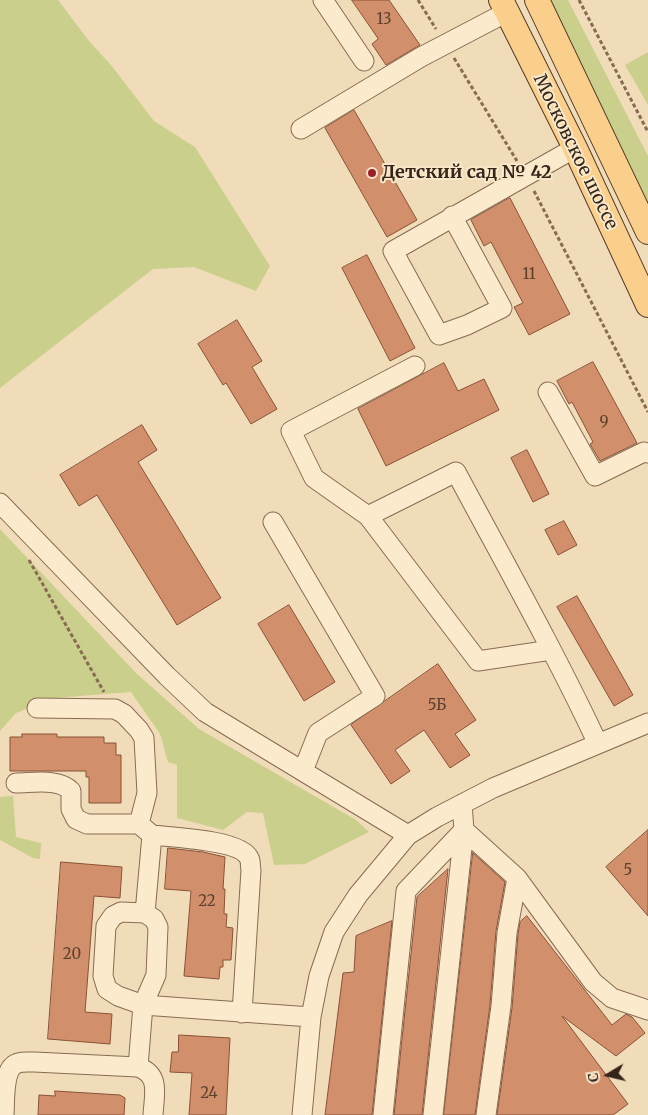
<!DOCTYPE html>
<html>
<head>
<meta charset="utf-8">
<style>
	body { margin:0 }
	#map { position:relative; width:648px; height:1115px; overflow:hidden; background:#f1dcb9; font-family:Merriweather,serif }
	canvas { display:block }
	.north { position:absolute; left:583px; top:1050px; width:50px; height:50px; -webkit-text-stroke:4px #f8e7c8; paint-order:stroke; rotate:261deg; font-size:14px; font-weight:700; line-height:20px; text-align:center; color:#352519 }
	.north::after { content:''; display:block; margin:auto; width:18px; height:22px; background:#352519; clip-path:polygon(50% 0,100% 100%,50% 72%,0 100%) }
</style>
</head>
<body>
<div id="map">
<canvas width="648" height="1115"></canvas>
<div class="north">С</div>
</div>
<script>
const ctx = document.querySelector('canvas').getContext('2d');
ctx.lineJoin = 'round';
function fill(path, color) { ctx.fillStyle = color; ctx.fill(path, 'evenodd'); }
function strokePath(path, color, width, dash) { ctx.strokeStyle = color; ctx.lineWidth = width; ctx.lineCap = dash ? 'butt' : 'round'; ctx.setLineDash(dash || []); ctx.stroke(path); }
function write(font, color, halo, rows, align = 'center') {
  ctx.font = font + ' Merriweather,serif'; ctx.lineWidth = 4; ctx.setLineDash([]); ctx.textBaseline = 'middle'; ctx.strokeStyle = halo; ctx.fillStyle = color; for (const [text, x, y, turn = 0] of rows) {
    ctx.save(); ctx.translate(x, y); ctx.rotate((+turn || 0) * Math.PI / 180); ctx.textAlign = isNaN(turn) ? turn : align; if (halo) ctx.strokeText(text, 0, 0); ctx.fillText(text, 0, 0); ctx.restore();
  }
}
fill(new Path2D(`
	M0 0H58L89 41 111 65 154 121 195 147 270 266 256 291 194 267 153 269 0 388Z
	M545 0H568L648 156V211Z
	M648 52V105L625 65Z
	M0 529 136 673 199 729 356 820 369 832 305 864 274 865 263 813 247 812 223 830 177 818V765L168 762 160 734 131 692 55 698 16 713 0 731Z
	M13 796 16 837 41 843 40 859 33 858 0 840V797Z`), '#cbcf8c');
const building = new Path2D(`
	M352 0H389L420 45 386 65 372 44 378 39Z
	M354 110 417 220 387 237 325 128Z
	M510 198 570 314 529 335 514 307 523 303 491 242 484 246 471 220Z
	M367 255 415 348 390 361 342 268Z
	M237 320 262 361 252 367 277 409 251 424 226 383 223 385 198 344Z
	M593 362 637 443 600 461 590 444 593 442 572 402 569 404 557 381Z
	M444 363 458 391 484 379 499 410 386 466 358 409Z
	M142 425 157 450 138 462 221 598 177 625 97 495 79 506 60 475Z
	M527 450 549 494 533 502 511 458Z
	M564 521 577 545 558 555 545 530Z
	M577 596 633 695 614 706 557 607Z
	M289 605 335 682 304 701 258 624Z
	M438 664 476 720 455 734 470 755 450 768 424 730 395 750 410 771 391 784 351 725Z
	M22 734H57V737H104V743H116V755H121V803H89V777H86V771H10V737H22Z
	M648 830V916L606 867Z
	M168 848 203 852 225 857 223 889H225L224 914H227L226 927 233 928 231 960H223V967H220L219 979 184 976 191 891 165 889Z
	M473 853 505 882 496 931 490 1005 475 1115H444Z
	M61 862 122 867 120 898 94 896 85 1012 112 1014 110 1044 48 1039Z
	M448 869 422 1115H394L417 897Z
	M527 916 612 1025 626 1014 632 1017 645 1033 616 1056 562 1016 628 1104 613 1115H497L512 1008 518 934 520 922Z
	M392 921 372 1115H325L343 973 354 972 356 936Z
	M179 1035 230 1038 226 1115H189L192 1073 170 1072 172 1052H178Z
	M55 1091 120 1095 125 1098 124 1115H38L39 1095 55 1096Z`);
fill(building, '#d28f6b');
strokePath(building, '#885237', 1);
const minor = new Path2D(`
	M323 0 364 61
	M301 129 421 57 507 12
	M452 216 502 308 467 325 439 335 393 251 575 148
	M548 392 595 476 644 452 648 453
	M0 503 167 676 205 712 408 835
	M368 516 314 478 291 431 415 366
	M273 522 375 696 318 733 303 771
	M551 650 478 661 368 516 456 472C504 562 555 652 598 744
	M37 708 115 709 124 714 139 730 144 738 147 793 139 824 152 835 145 913 154 919 158 927 156 975 143 1005 118 996 107 989 103 976 106 926 113 916 121 912 145 913
	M16 783C33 783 59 778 71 791V809L76 819 87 824H139
	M464 830 517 878 507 933 501 1006 486 1115
	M152 835C171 837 241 840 249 858 251 861 250 867 251 870L242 1013
	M517 878 593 982 612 998 648 1010
	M138 1067C161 1075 154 1095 153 1115
	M4 1115C5 1102 3 1073 14 1065 19 1061 28 1062 34 1062L138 1067 143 1005 311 1017
	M302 1115 311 1017 319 976 334 932 358 895 408 835 437 817 493 788 648 723
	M383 1115 406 891 464 830
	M433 1115 464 830 462 804`);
const major = new Path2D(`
	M501 0 575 148 648 305
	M537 0 648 232`);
strokePath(minor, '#886b53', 21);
strokePath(major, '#543a28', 26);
strokePath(new Path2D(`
	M418 0 436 29
	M579 0 648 132
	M454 58 517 161
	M534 191 648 412
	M29 560 104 692`), '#886b53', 3, [4, 2.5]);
strokePath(minor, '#fbeacc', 19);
strokePath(major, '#f9cf8b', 24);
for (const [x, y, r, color] of [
	[372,173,5,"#9b1e28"]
]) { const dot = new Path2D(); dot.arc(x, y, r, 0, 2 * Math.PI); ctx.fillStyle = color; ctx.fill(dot); strokePath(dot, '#f8e7c8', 2); }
write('15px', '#5c402e', null, [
	["13",384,20],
	["11",529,275],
	["9",604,423],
	["5Б",437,706],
	["5",628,871],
	["22",207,902],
	["20",72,955],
	["24",209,1094]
]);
write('18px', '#352519', '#f8e7c8', [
	["Московское шоссе",575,152,64]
]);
write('bold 18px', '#352519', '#f8e7c8', [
	["Детский сад № 42",382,173]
], 'left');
</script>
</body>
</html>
